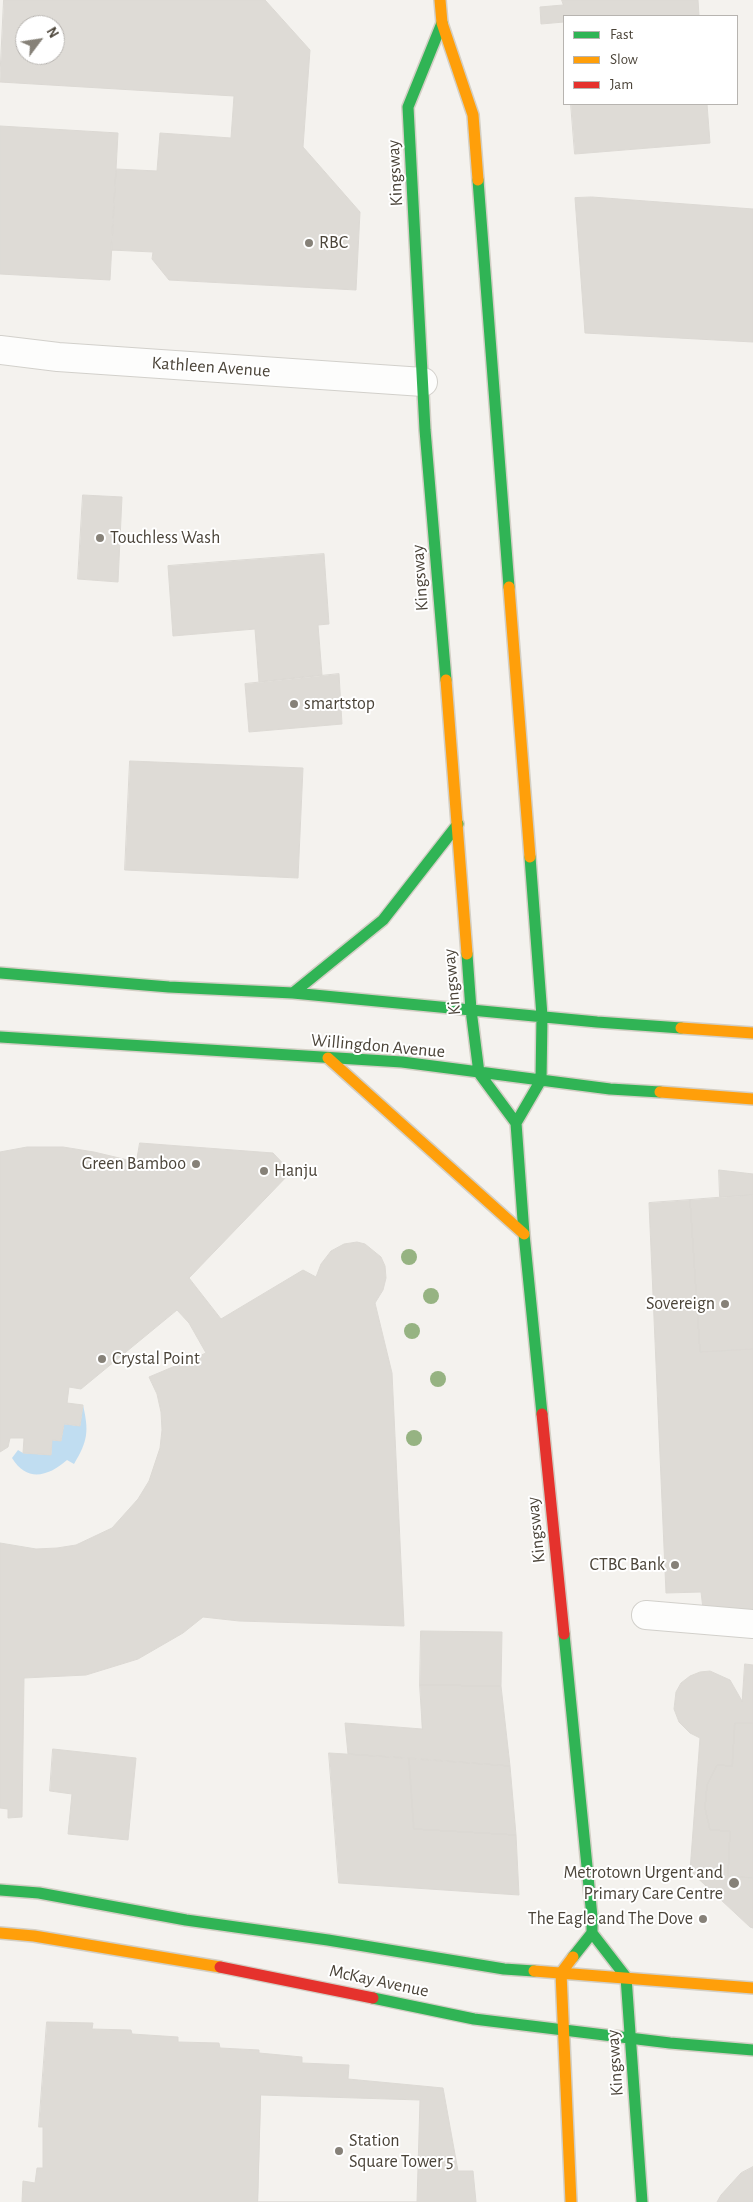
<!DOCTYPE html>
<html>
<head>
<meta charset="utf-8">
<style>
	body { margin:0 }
	#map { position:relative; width:753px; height:2202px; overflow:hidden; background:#f4f2ee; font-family:"Alegreya Sans",sans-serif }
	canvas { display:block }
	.legend { position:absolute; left:563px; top:15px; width:175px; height:90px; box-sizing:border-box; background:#fff; border:1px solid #b7b4b0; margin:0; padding:6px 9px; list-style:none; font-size:15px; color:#4b4439 }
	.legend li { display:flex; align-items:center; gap:10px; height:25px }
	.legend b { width:25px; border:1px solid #b7b4b0 }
	.north { position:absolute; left:15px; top:15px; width:50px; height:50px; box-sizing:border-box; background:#fff; border:1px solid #b7b4b0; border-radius:50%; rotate:59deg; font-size:14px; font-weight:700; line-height:20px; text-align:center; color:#4b4439 }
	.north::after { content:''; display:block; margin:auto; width:18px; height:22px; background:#868178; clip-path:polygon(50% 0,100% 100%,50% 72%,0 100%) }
</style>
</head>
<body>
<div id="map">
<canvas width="753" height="2202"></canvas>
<ul class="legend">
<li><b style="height:6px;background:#30b455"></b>Fast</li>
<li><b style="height:6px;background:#ff9f0a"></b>Slow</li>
<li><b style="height:6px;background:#e5322d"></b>Jam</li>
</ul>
<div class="north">N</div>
</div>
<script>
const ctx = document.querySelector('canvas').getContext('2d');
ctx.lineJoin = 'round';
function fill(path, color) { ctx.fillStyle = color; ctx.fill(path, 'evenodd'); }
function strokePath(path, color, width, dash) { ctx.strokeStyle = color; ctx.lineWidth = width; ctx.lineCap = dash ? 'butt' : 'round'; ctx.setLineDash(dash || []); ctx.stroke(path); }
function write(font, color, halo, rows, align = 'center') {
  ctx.font = font + ' "Alegreya Sans",sans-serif'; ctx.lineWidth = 4; ctx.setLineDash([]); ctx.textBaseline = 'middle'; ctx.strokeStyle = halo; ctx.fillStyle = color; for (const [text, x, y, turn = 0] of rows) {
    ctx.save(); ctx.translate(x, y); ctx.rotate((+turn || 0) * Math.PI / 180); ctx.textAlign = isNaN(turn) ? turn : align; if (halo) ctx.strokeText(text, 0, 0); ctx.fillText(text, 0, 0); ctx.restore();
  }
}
fill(new Path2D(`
	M83 1405C89 1431 88 1441 74 1464L67 1460C49 1476 27 1483 12 1458L18 1450 23 1453 51 1455 52 1440 61 1441 64 1424 80 1426Z`), '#c0ddf1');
const building = new Path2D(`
	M4 0H265L310 50 303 147 360 212 356 290 169 280 152 259 153 252 111 250 116 169 157 171 160 133 231 138 234 96 0 82ZM25 25H55V55H25Z
	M562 0H698L699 16H564V29V22L541 24 540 7 563 5Z
	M571 104H707L710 143 575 154Z
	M0 126 118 133 110 280 0 274Z
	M592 197 753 209V342L585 333 575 198Z
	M83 495 122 497 118 582 78 579Z
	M324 554 329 624 318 625 322 675 259 682 255 629 173 636 168 566Z
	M339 674 342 724 249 732 245 684Z
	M130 761 303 768 298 878 125 870Z
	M140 1143 273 1153 291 1172 189 1278 221 1319 303 1270 316 1277 321 1264 331 1251 344 1244 357 1242 365 1244 381 1257 385 1266 386 1278 383 1290 375 1303 392 1373 404 1626 239 1621 203 1617 183 1633 138 1659 86 1675 24 1678 22 1817 8 1818V1809L0 1808V1543L36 1549 57 1548 76 1545 112 1528 138 1499 149 1481 160 1448 162 1430 161 1412 157 1394 149 1377 206 1353 189 1323 177 1310 81 1389 69 1387 67 1403 83 1405 80 1426 64 1424 61 1441 52 1440 51 1455 23 1453 24 1438H10L8 1447 0 1452V1152L27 1147H63L94 1152 136 1162Z
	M719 1170 753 1174V1195L720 1197Z
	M753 1195V1349L700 1352 690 1200Z
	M690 1200 700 1352 753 1349V1620L704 1617 701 1592 666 1593 649 1203Z
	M421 1631 502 1632 501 1686 420 1685Z
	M745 1664 753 1665V1723H735L732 1766 717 1765 707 1785 705 1808 710 1830 730 1831 728 1876 753 1878V1928L750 1927 690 1871 700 1738 690 1733 679 1722 674 1709 676 1692 681 1683 690 1676 700 1672 710 1671 730 1680 742 1701Z
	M420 1685 501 1686 510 1766 348 1754 345 1723 422 1729Z
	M735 1723H753V1878L728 1876 730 1831 710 1830 705 1808 707 1785 717 1765 732 1766Z
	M53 1749 136 1758 128 1840 68 1834 72 1794 50 1791Z
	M329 1753 409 1758 414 1829 516 1835 519 1895 339 1883Z
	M409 1758 510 1766 516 1835 414 1829Z
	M47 2022 93 2023 92 2029 131 2030 132 2034 178 2037V2042L219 2043 220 2048 259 2050V2053L302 2057V2063L349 2065 348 2079 443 2088 458 2171H473L476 2202H22L23 2181 35 2183 37 2168H43V2127H39Z
	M261 2095 420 2100 417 2202H258Z
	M753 2167V2202H717L721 2195 741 2173Z`);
fill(building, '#dedbd6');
strokePath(building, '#dcd9d4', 1);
const street = new Path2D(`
	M0 350 58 357 423 382
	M646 1615 753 1624`);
const fast = new Path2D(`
	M442 23 408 107 425 430 446 680
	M478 180 509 587
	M530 857 542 1016 541 1080 516 1123 524 1234 542 1414
	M467 954 471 1010 479 1073 516 1123
	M0 973 169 987 293 993 597 1022 681 1028
	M293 993 383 920 458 824
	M0 1037 402 1062 610 1089 660 1092
	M564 1634 592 1917V1933L573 1957
	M0 1890 39 1893 186 1920 328 1940 504 1969 534 1971
	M592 1933 626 1977 642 2202
	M373 1998 474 2019 670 2043 753 2050`);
const slow = new Path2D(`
	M440 0 442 23 473 115 478 180
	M509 587 530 857
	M446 680 467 954
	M681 1028 753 1033
	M328 1058 524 1234
	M660 1092 753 1099
	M0 1933 34 1936 220 1967
	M534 1971 753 1988
	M571 2202 561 1973 573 1957`);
const jam = new Path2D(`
	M542 1414 564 1634
	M220 1967 373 1998`);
strokePath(street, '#d2d0cb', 30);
strokePath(fast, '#d3cfc5', 14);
strokePath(slow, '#d3cfc5', 14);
strokePath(jam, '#d3cfc5', 14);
strokePath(street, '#fdfdfc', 28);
strokePath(fast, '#30b455', 11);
strokePath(slow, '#ff9f0a', 11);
strokePath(jam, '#e5322d', 11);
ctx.fillStyle = '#96b382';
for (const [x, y] of [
	[409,1257],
	[431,1296],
	[412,1331],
	[438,1379],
	[414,1438]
]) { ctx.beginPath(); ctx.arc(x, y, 8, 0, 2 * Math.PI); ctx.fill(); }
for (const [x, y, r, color] of [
	[309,243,5,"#868178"],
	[100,538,5,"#868178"],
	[294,704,5,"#868178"],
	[196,1164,5,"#868178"],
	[264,1171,5,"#868178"],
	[725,1304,5,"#868178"],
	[102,1359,5,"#868178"],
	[675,1565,5,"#868178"],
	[734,1883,6,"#868178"],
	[703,1919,5,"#868178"],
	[339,2151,5,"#868178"]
]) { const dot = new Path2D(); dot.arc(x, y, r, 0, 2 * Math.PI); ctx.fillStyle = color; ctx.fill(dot); strokePath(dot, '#fff', 2); }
write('18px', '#4b4439', '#fff', [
	["Kingsway",395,173,-93],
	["Kathleen Avenue",211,367,4],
	["Kingsway",420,578,-94],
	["Kingsway",452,982,-95],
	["Willingdon Avenue",378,1046,5],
	["Kingsway",536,1530,-96],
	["McKay Avenue",379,1981,12],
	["Kingsway",615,2063,-94]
]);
write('18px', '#4b4439', '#fff', [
	["RBC",319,243],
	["Touchless Wash",110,538],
	["smartstop",304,704],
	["Green Bamboo",186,1164,"right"],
	["Hanju",274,1171],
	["Sovereign",715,1304,"right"],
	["Crystal Point",112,1359],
	["CTBC Bank",665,1565,"right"],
	["Metrotown Urgent and",723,1873,"right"],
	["Primary Care Centre",723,1894,"right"],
	["The Eagle and The Dove",693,1919,"right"],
	["Station",349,2141],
	["Square Tower 5",349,2162]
], 'left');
</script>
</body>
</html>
